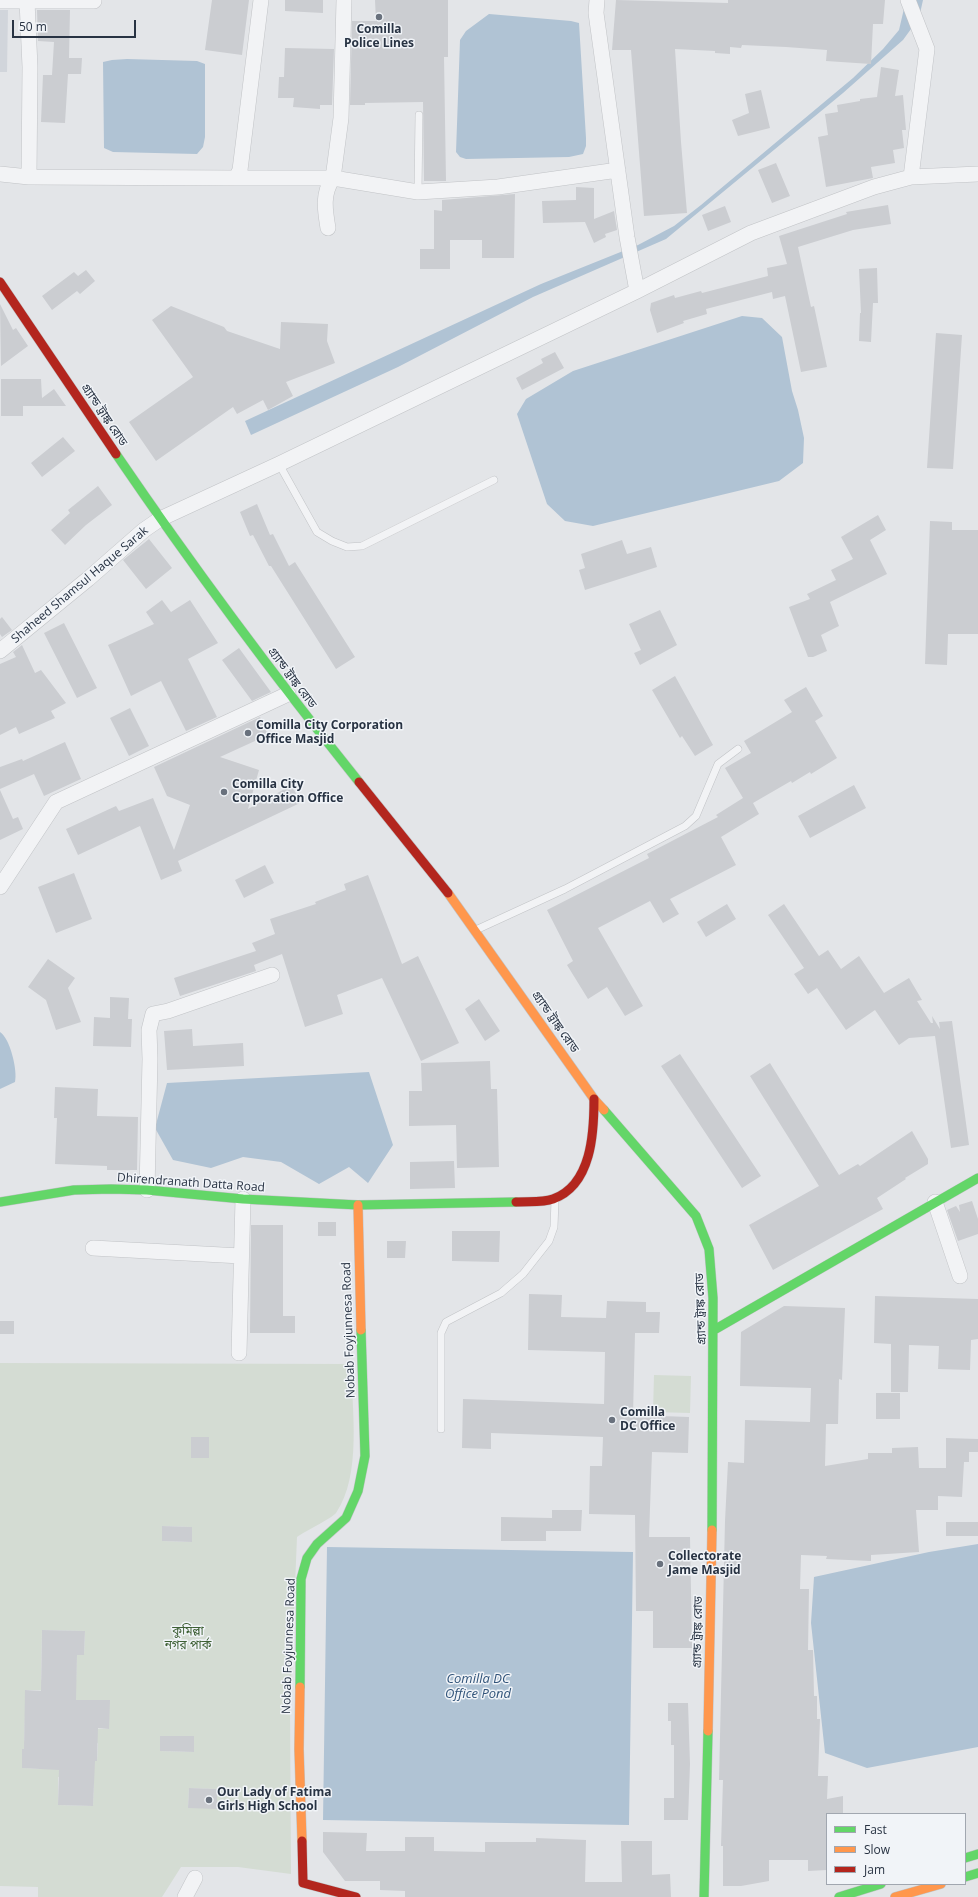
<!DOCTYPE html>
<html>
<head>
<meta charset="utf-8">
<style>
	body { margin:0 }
	#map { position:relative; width:978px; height:1897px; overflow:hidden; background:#e3e5e8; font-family:"Open Sans",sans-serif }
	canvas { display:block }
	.legend { position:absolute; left:826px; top:1813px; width:140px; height:72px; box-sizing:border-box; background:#f1f4f8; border:1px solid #a1a7b0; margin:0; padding:5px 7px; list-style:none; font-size:12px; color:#283343 }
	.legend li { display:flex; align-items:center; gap:8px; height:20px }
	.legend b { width:20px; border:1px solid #a1a7b0 }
	.scale { position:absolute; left:12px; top:20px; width:124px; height:18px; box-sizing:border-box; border:2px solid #283343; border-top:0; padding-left:5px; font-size:12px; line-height:14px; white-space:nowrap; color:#283343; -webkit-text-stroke:3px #f1f4f8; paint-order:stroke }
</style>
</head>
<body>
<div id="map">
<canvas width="978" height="1897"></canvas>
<ul class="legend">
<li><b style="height:5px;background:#63d668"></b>Fast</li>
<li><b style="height:5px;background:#ff974d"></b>Slow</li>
<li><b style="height:5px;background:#b3261e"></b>Jam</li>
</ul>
<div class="scale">50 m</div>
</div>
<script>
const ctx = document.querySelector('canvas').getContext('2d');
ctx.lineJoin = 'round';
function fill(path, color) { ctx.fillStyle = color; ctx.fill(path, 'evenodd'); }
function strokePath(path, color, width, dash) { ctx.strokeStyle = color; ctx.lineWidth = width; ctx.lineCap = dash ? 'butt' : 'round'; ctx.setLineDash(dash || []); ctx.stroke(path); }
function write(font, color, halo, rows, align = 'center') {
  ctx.font = font + ' "Open Sans","Noto Sans Bengali",sans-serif'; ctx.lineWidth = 3; ctx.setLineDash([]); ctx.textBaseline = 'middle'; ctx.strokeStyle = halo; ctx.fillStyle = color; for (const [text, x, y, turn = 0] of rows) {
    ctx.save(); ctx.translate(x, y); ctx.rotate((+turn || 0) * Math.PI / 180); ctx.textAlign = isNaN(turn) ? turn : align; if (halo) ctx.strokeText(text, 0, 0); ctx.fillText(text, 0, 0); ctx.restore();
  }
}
fill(new Path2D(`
	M0 10H8L7 72H0Z`), '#d1d5db');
fill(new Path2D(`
	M0 1363 351 1364C352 1409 362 1475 336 1513 332 1518 304 1532 297 1537L290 1707 291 1874 238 1867H181L162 1897H38V1887L0 1886ZM191 1437 209 1438V1458L191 1457ZM162 1526 192 1527V1542L162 1541ZM42 1630 85 1631 84 1655H77L76 1681 41 1680ZM26 1690 67 1691 24 1742ZM75 1700H109V1729L74 1728ZM160 1736 194 1737V1752L160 1751ZM70 1743H98L97 1761 69 1760ZM22 1749 45 1769 22 1768ZM58 1777 94 1778 93 1806 58 1805ZM189 1788 217 1789V1808H188Z
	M654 1375 691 1376 690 1413 653 1412Z`), '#d4dcd3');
fill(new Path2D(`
	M906 0H923L919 18 903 40 843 93 666 239 533 297 398 367 251 435 245 421 541 284 638 245 674 226 701 205 853 78 883 49 899 30Z
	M489 14 571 21 579 23 586 138V146L583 154 569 157 466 159 460 157 456 152 460 40 466 31Z
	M127 59 197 61 205 64V137L203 147 197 154 113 152 104 148 103 62 112 60Z
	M742 316 762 318 782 337 792 391 798 410 804 438 803 463 779 481 593 526 565 521 547 504 517 414 526 399 573 371Z
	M0 1032C10 1038 18 1071 15 1082L0 1089Z
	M369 1072 393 1145 368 1183 349 1167 319 1184 281 1162 243 1157 211 1168 173 1160 155 1128 167 1083Z
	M978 1544V1747L867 1768 825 1753 811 1623 814 1577 929 1552Z
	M327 1547 633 1552 629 1825 323 1820Z`), '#b0c3d4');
fill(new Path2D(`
	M212 0H249L242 55 205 50Z
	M285 0H323V13L285 11Z
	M375 0H448V57H444L446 181H424L423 102 365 103V105H350L352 21H376Z
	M616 0 728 3V0H885L883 24H873L871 64 826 61 827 50 786 47 742 45 741 48 730 47V54L715 53V51L675 49 681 142 687 213 644 216 631 50H612Z
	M37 10H70L69 58H82L81 74H68L65 123 41 122 43 75H52L54 42 38 41Z
	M285 48 334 49 332 105H320V109L293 107 294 98H278L279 77H284Z
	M881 67 899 70 895 96 903 95 906 130H902L904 148 893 150 895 163 871 167 873 178 826 187 818 137 828 135 825 114 838 112 837 105 860 101V99L877 97Z
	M761 90 770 128 738 136 732 120 749 113 745 94Z
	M776 163 790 196 772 203 758 170Z
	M576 187 594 188V219L614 211 617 230 605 234 606 237 594 243 585 222 543 223 542 201 576 200Z
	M515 194 514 258H482V240H450V269H420V249H434V210L442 211V200Z
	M888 205 891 224 853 230 798 247 811 307 814 306 827 367 801 372 785 296 773 299 772 292 706 309 707 314 683 321 684 323 657 333 650 310 651 303 674 295 675 298 701 291 702 293 768 276 767 268 787 264 779 236 847 214 846 212Z
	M725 206 731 222 708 231 702 215Z
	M877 268 878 303H873L871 342 859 341 860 313H861L859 269Z
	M86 270 95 281 80 294 77 291 52 310 42 296 74 272 78 276Z
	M0 304 13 330 16 328 28 346 1 366Z
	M171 306 224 327 227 331 280 349 281 322 328 324 327 341 335 363 286 382 293 396 268 410 263 400 237 414 233 407 156 461 129 422 193 377 152 320Z
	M936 333 962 335 953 469 927 468Z
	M555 352 564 368 522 390 516 378 543 363 541 359Z
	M1 379H41L42 398 54 389 66 406H23V416H1Z
	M63 437 75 451 42 477 31 463Z
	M98 486 112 505 86 525 65 545 51 530 70 513 68 510Z
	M257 504 270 535 273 534 289 566 295 562 355 657 336 669 271 566H269L253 535 250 536 240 512Z
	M878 515 886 530 870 540 887 574 830 602 839 626 821 635 827 651 813 657H808L789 607 810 599 807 594 836 580 831 570 853 559 841 537Z
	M930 521 952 522V530H978V634H948L947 665 925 664Z
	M149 539 172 568 146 589 123 560Z
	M622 540 627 554 651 547 657 567 585 590 579 570 585 568 581 554Z
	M162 600 171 612 190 600 218 643 188 659 217 717 186 731 161 681 131 696 108 645 154 624 146 612Z
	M660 610 677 645 640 665 634 653 641 650 629 624Z
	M2 617 12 630 2 637 0 634V619Z
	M64 623 97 688 77 698 44 633Z
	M22 645 35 673 41 670 66 703 51 711 55 718 19 734 16 727 0 735V664L16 657 13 652Z
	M239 648 271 692 252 701 222 660Z
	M675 676 713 745 695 756 682 736 680 738 652 690Z
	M806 687 823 716 815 721 837 758 811 774 810 772 792 783 791 781 753 803 759 814 721 837 736 865 670 899 679 914 663 923 650 901 598 928 643 1006 625 1016 607 987 588 999 567 965 573 961 547 910 649 858 647 854 718 817 716 815 743 798 725 768 751 753 744 741 792 712 784 700Z
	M130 708 149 746 129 756 110 718Z
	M260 717 268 735 220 757 259 770 248 809 292 785 300 803 178 861 182 871 161 880 140 826 78 855 66 829 116 806 119 811 153 798 174 850 190 805 167 796 154 767Z
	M65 742 81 779 44 796 34 774 0 789V767L22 759 23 761Z
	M854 785 866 808 810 838 798 816Z
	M0 790 13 819 18 817 23 829 0 840Z
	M265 865 274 883 244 898 235 880Z
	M74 873 92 919 56 933 38 887Z
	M368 875 402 964 418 956 459 1043 421 1061 382 978 337 995 343 1014 305 1027 282 954 254 965 256 971 180 996 174 978 256 951 252 943 275 934 270 919 316 904 315 902 346 890 344 884Z
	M727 904 736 919 706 937 697 922Z
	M784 904 819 956 828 950 841 969 859 956 884 993 909 978 922 1000 917 1001 931 1023H933L932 1016 940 1029 939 1022 952 1021 969 1145 951 1148 935 1036 909 1038 899 1045 875 1010 846 1030 817 988 808 994 794 974 804 968 768 915Z
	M48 959 75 978 68 988 81 1022 56 1030 46 1000 28 987Z
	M110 997 129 998 128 1019H132L131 1047 93 1046 94 1017 110 1018Z
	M479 999 500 1031 485 1041 465 1009Z
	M192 1029 193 1046 243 1043 244 1066 167 1070 164 1031Z
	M680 1054 761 1176 742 1188 661 1066Z
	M490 1061 491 1089H497L499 1167 457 1168 456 1125 409 1126V1091H422L421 1063Z
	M770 1063 839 1175 858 1164 860 1166 912 1131 928 1159V1164L905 1178 906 1179 877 1198 883 1209 773 1270 749 1225 819 1186 750 1076Z
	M55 1087 98 1089 97 1116 138 1117 137 1170H107V1166L55 1164 57 1118H54Z
	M454 1161 455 1188 410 1189V1162Z
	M972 1201 978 1219V1234L958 1241 947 1210 956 1206 960 1212 959 1205Z
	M318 1222H336V1236H318Z
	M251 1225H283V1316H295V1333H250Z
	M452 1231H500L499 1262 452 1261Z
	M387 1241H406L405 1258H387Z
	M529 1294 562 1295 561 1317 606 1318 607 1301 646 1302V1312H660L659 1333H635L633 1415 689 1417 688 1453 652 1452 649 1537H690L692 1648H653V1611H636L635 1515 589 1514 590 1466H602L603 1437 491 1433V1449L462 1448 463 1399 604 1404 605 1352 528 1350Z
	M875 1296 978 1299V1339L971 1340 970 1370 938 1369 939 1346 909 1345 908 1392H891V1344L874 1343Z
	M784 1306 845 1308 842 1380 839 1379 838 1424H826L825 1466 868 1459V1453H892V1448L918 1447 919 1468H946V1438L978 1439V1452H969V1462H964L962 1497 938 1496V1510H916L919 1552 871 1555V1561L826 1559 827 1556 801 1555 800 1589H809L808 1650H813L814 1696H817V1719H820L818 1776H828L827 1799 843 1796V1814H827V1870L808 1871V1860H769V1881L741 1886H723V1846H721L723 1780H719L725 1521 728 1462 744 1463 745 1420 810 1422 811 1388 740 1386 741 1332Z
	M0 1321H14V1334H0Z
	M876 1393H900V1419H876Z
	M191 1437H209V1458H191Z
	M552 1510H582L581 1531H546V1541H501V1517L552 1518Z
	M946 1522H978V1536H946Z
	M162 1526 192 1527V1542L162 1541Z
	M42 1630 85 1631 84 1655H77L76 1700H110L109 1729 98 1728 97 1761H95L93 1806 58 1805 59 1770 22 1768V1749H24L25 1690 41 1691Z
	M668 1703H688L690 1764 688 1820H664V1798H674V1745H671V1721H668Z
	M160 1736H194V1752L160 1751Z
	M189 1788 217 1789V1809L188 1808Z
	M323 1832 367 1833 366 1851H405V1837H434V1851L485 1852V1842H536V1838L586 1840 585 1882H622L621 1841H652V1875L670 1874 671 1897H405V1891L380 1890V1881H345L323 1852Z`), '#cbcdd1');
const lane = new Path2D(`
	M418 192 419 115
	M279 464 317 532 332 541 347 547 362 546 494 480
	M478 929 565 889 685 826 696 816 718 764 738 749
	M441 1429V1333L446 1322 501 1293 523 1274 549 1241 554 1227 555 1200`);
const street = new Path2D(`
	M344 0 341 118 333 178 418 192 498 187 618 170
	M597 0 596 13 627 237 637 291
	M908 0 927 49 911 177
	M0 1H94
	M27 1 30 67 29 177
	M0 174 29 177 236 178 240 170 261 0
	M236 178H333
	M328 228C325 210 322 194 333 178
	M0 651 88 579 144 530 160 519 279 464 637 291 751 233 874 187 911 177 978 174
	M0 887 56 802 288 694
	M147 1190 150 1059 149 1030 153 1014 168 1011 272 975
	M935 1202 960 1276
	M93 1248 241 1256
	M239 1353 243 1199
	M185 1897 195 1878`);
const fast = new Path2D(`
	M116 454C193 567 274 676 359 782
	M604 1110 696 1216 709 1249 713 1298 712 1530
	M0 1202 74 1190 111 1189 147 1190 243 1199 358 1205 516 1202
	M714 1330 978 1178
	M300 1687 301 1579 307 1558 317 1544 346 1518 358 1491 365 1456 361 1330
	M965 1858 978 1854
	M965 1877 978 1873
	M704 1897 708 1731
	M839 1897 881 1884`);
const slow = new Path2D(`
	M448 893 594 1099 604 1110
	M358 1205 361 1330
	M300 1687 299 1749 302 1841
	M708 1731 712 1530
	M895 1897 941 1884`);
const jam = new Path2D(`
	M0 282 116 454
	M359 782 448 893
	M516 1202C528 1201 542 1203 553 1199 592 1185 594 1132 594 1099
	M302 1841 303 1883 356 1897`);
strokePath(lane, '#c1c3c6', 8);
strokePath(street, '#c1c3c6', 16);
strokePath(fast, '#c1c3c6', 10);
strokePath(slow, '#c1c3c6', 10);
strokePath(jam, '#c1c3c6', 10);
strokePath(lane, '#f2f3f5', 7);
strokePath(street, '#f2f3f5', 15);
strokePath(fast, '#63d668', 9);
strokePath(slow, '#ff974d', 9);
strokePath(jam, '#b3261e', 9);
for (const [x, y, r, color] of [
	[379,17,4,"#69717d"],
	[248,733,4,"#69717d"],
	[224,792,4,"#69717d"],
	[612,1420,4,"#69717d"],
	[660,1564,4,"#69717d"],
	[209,1800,4,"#69717d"]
]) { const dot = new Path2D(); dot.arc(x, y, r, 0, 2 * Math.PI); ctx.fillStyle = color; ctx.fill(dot); strokePath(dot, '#f1f4f8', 1.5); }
write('bold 12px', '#283343', '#f1f4f8', [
	["Comilla",379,30,"center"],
	["Police Lines",379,44,"center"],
	["Comilla City Corporation",256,726],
	["Office Masjid",256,740],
	["Comilla City",232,785],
	["Corporation Office",232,799],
	["Comilla",620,1413],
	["DC Office",620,1427],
	["Collectorate",668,1557],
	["Jame Masjid",668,1571],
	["Our Lady of Fatima",217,1793],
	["Girls High School",217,1807]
], 'left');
write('12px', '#283343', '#f1f4f8', [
	["গ্র্যান্ড ট্রাঙ্ক রোড",104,415,56],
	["Shaheed Shamsul Haque Sarak",80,585,-40],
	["গ্র্যান্ড ট্রাঙ্ক রোড",292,678,53],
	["গ্র্যান্ড ট্রাঙ্ক রোড",555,1022,55],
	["Dhirendranath Datta Road",191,1183,4],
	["গ্র্যান্ড ট্রাঙ্ক রোড",701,1309,-92],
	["Nobab Foyjunnesa Road",349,1330,-92],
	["গ্র্যান্ড ট্রাঙ্ক রোড",698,1632,-89],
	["Nobab Foyjunnesa Road",289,1646,-88]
]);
write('12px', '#3e6035', '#f1f4f8', [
	["কুমিল্লা",188,1632],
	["নগর পার্ক",188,1646]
]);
write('italic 13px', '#305379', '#f1f4f8', [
	["Comilla DC",478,1679],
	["Office Pond",478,1694]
]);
</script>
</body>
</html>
